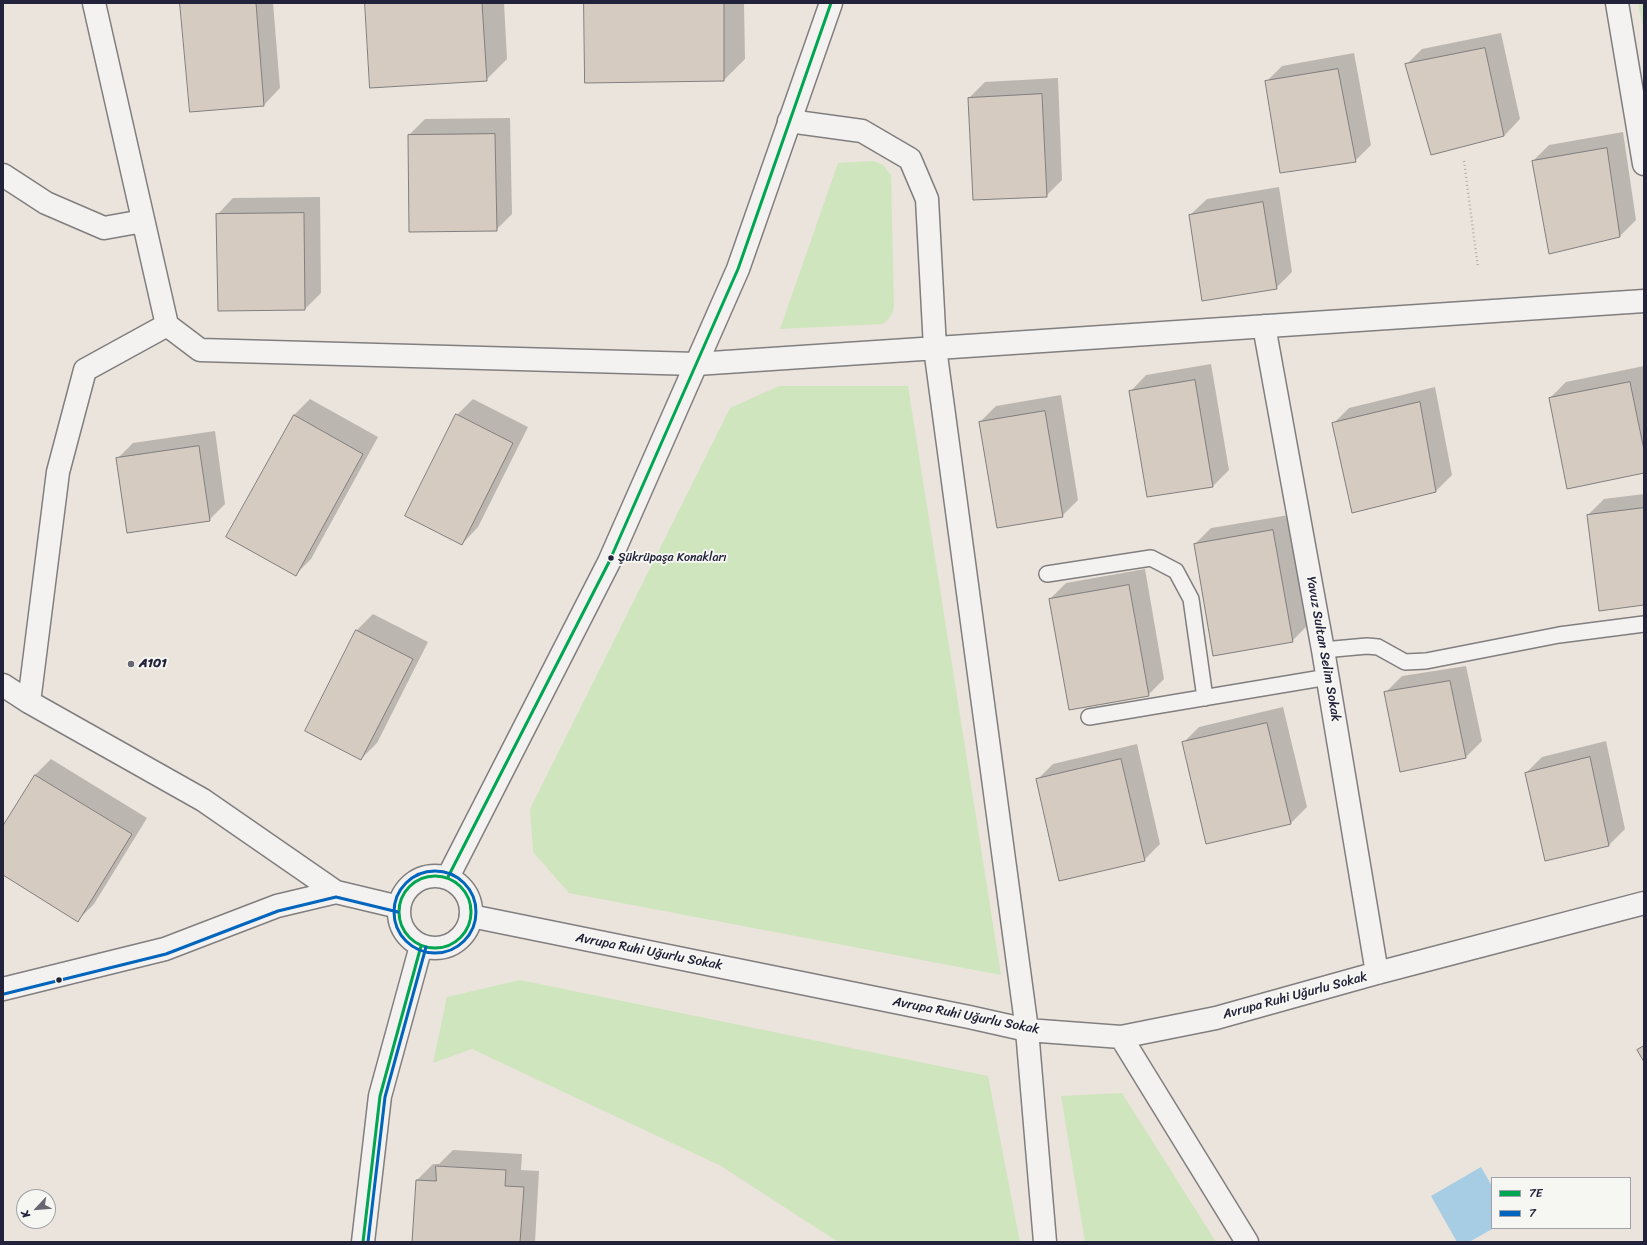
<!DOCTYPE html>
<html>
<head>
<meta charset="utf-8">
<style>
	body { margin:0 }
	#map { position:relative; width:1647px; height:1245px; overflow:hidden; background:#ebe4dc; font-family:Sriracha,sans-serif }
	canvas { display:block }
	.frame { position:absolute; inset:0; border:4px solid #22223b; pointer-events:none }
	.legend { position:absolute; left:1491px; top:1177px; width:140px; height:52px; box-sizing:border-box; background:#f6f6f2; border:1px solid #a1a1a9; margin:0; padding:5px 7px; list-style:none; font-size:12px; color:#22223b }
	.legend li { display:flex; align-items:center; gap:8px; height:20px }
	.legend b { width:20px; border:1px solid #a1a1a9 }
	.north { position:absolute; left:16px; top:1189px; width:40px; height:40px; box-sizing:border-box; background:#f6f6f2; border:1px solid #a1a1a9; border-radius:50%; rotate:244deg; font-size:11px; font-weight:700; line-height:16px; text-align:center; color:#22223b }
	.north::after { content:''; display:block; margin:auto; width:14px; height:18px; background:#686673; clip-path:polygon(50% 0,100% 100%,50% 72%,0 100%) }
</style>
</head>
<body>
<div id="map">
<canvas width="1647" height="1245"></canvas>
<div class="frame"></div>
<ul class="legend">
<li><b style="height:5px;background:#00a651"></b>7E</li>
<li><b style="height:5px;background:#0065bd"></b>7</li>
</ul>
<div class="north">K</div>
</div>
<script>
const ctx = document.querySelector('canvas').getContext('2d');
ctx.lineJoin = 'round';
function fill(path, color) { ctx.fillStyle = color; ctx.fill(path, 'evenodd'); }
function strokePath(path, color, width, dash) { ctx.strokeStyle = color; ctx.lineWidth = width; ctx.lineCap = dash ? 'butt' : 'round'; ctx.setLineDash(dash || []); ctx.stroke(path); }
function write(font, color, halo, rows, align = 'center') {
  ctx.font = font + ' Sriracha,sans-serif'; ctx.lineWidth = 4; ctx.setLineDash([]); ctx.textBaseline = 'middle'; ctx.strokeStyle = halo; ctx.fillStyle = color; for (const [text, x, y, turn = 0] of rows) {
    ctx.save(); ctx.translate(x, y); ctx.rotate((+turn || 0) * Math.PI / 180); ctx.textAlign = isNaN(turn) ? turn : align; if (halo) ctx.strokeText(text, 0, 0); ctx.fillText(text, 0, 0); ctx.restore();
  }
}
fill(new Path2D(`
	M1638 3H1644V32Z
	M873 161 883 165 891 175 894 307C892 315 889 320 882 324L780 329 838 163Z
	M779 386H908L1001 975 569 893 533 852 530 809 730 408Z
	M520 980 988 1076 1020 1242H838L721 1166 472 1049 433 1063 447 997Z
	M1122 1093 1216 1242H1085L1061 1096Z`), '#cfe5bd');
fill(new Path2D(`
	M1481 1167 1492 1186V1228H1494L1469 1242H1457L1431 1196Z`), '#a6cde4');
fill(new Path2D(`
	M181 3H273L280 88 264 105Z
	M366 3H504L507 59 486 80Z
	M585 3H744L745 59 724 80 586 82Z
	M1501 33 1520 119 1504 136 1406 65 1422 49Z
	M1354 53 1371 145 1355 161 1266 82 1282 66Z
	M1058 78 1062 180 1046 196 969 98 985 82Z
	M510 118 512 214 496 230 409 135 425 119Z
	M1623 132 1636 220 1620 236 1533 161 1549 145Z
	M1279 187 1292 272 1276 288 1190 215 1207 199Z
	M320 197 321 293 305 309 219 310 217 215 233 198Z
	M1211 364 1229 470 1213 486 1130 392 1146 375Z
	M1644 366V472L1550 398 1566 382Z
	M1435 387 1452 475 1436 491 1333 424 1349 408Z
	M1061 395 1078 500 1062 516 980 422 996 406Z
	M310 399 378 437 311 559 295 575 227 537 294 415Z
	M473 399 528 427 478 527 462 544 457 415Z
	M215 431 225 504 209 520 117 459 133 443Z
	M1644 494V604L1588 515 1604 499Z
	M1289 515 1308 625 1292 641 1195 544 1211 528Z
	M1145 569 1164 679 1148 695 1050 599 1066 583Z
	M373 614 428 642 377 743 361 759 306 731 357 630Z
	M1466 666 1482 741 1466 757 1386 692 1402 676Z
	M1283 707 1307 807 1291 823 1183 743 1199 727Z
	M1606 741 1625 829 1609 845 1526 773 1542 757Z
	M1137 744 1160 844 1144 860 1037 780 1053 764Z
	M51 759 147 818 94 904 78 920 3 874V828L35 775Z
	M453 1150 522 1154 521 1170 539 1171 535 1242H413L417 1180 433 1164H439Z`), '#0003');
const building = new Path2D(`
	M180 3H256L264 106 190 112Z
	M365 3H482L487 81 370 88Z
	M584 3H724V81L585 83Z
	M1485 48 1504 136 1431 155 1405 64Z
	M1338 69 1356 162 1280 173 1265 81Z
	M1042 94 1047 197 973 200 968 98Z
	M495 134 497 231 409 232 408 135Z
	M1607 148 1620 237 1549 254 1532 161Z
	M1263 202 1277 289 1202 301 1189 215Z
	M304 213 305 310 218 311 216 214Z
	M1195 380 1213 487 1147 497 1129 391Z
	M1630 382 1644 450V473L1567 489 1549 398Z
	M1420 402 1436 492 1352 513 1332 423Z
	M1045 411 1063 517 997 528 979 422Z
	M456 414 513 443 462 545 405 516Z
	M294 415 363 454 296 576 226 537Z
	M199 446 210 521 127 533 116 458Z
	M1644 508V605L1599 611 1587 515Z
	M1273 530 1293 642 1213 656 1194 544Z
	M1129 585 1149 696 1069 710 1049 599Z
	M356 630 413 659 361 760 305 731Z
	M1450 681 1466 758 1400 772 1384 692Z
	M1267 723 1291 824 1206 844 1182 742Z
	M1590 757 1609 846 1545 861 1525 773Z
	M1121 759 1145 861 1059 881 1036 779Z
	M35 775 132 834 78 922 3 875V826Z
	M1644 1046V1062L1637 1050Z
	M436 1166 506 1170 505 1186 524 1187 520 1242H412L416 1180 436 1181Z`);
fill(building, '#d5cbc0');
strokePath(building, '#817e7f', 1);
const lane = new Path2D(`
	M1047 574 1151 558 1176 571 1191 599 1205 698
	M1323 650 1367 646 1378 647 1405 662 1426 661 1559 635 1644 624
	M1089 717 1328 677`);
const street = new Path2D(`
	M94 3 167 325 200 350 696 364 1644 301
	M789 121 862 131 910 159 927 199 935 348 1027 1030 1045 1242
	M3 175 46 203 104 228 143 221
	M1264 326 1323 650 1377 973
	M3 685 29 702 203 800 336 892
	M29 702 58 472 85 370 167 325
	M471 916 969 1017 1027 1030 1121 1037 1216 1018 1377 973 1644 903
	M3 989 165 949 277 906 336 892 399 907
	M1121 1037 1247 1242`);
const secondary = new Path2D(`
	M1617 3 1644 164
	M399 912a36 36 0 1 1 72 0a36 36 0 1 1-72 0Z
	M448 877 609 562 738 269 831 3
	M363 1242 380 1096 421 946`);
strokePath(lane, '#817e7f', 18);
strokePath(street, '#817e7f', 25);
strokePath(secondary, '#817e7f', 25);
strokePath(new Path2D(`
	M1464 161 1478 268`), '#afaeae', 2.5, [1, 3]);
strokePath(lane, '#f4f2f0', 15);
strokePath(street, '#f4f2f0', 22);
strokePath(secondary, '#f4f2f0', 22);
strokePath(new Path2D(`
	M399 912a36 36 0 1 1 72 0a36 36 0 1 1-72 0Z
	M448 877 609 562 738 269 831 3
	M363 1242 380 1096 421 946`), '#00a651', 3);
strokePath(new Path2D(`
	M394 912a41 41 0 1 1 82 0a41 41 0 1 1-82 0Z
	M4 994 166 954 278 911 336 897 398 912
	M368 1242 385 1097 426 947`), '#0065bd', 3);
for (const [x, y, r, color] of [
	[611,558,3.5,"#22223b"],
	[131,664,4,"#686673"],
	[59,980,3.5,"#22223b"]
]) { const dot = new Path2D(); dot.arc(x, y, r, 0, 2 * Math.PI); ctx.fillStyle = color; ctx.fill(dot); strokePath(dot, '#f6f6f2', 1.5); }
write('12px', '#22223b', '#f6f6f2', [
	["Şükrüpaşa Konakları",618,558]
], 'left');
write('13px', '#22223b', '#f6f6f2', [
	["Yavuz Sultan Selim Sokak",1323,649,80],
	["Avrupa Ruhi Uğurlu Sokak",649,952,11],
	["Avrupa Ruhi Uğurlu Sokak",1295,996,-15],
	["Avrupa Ruhi Uğurlu Sokak",966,1016,11]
]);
write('bold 13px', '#22223b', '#f6f6f2', [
	["A101",139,664]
], 'left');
</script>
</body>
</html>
